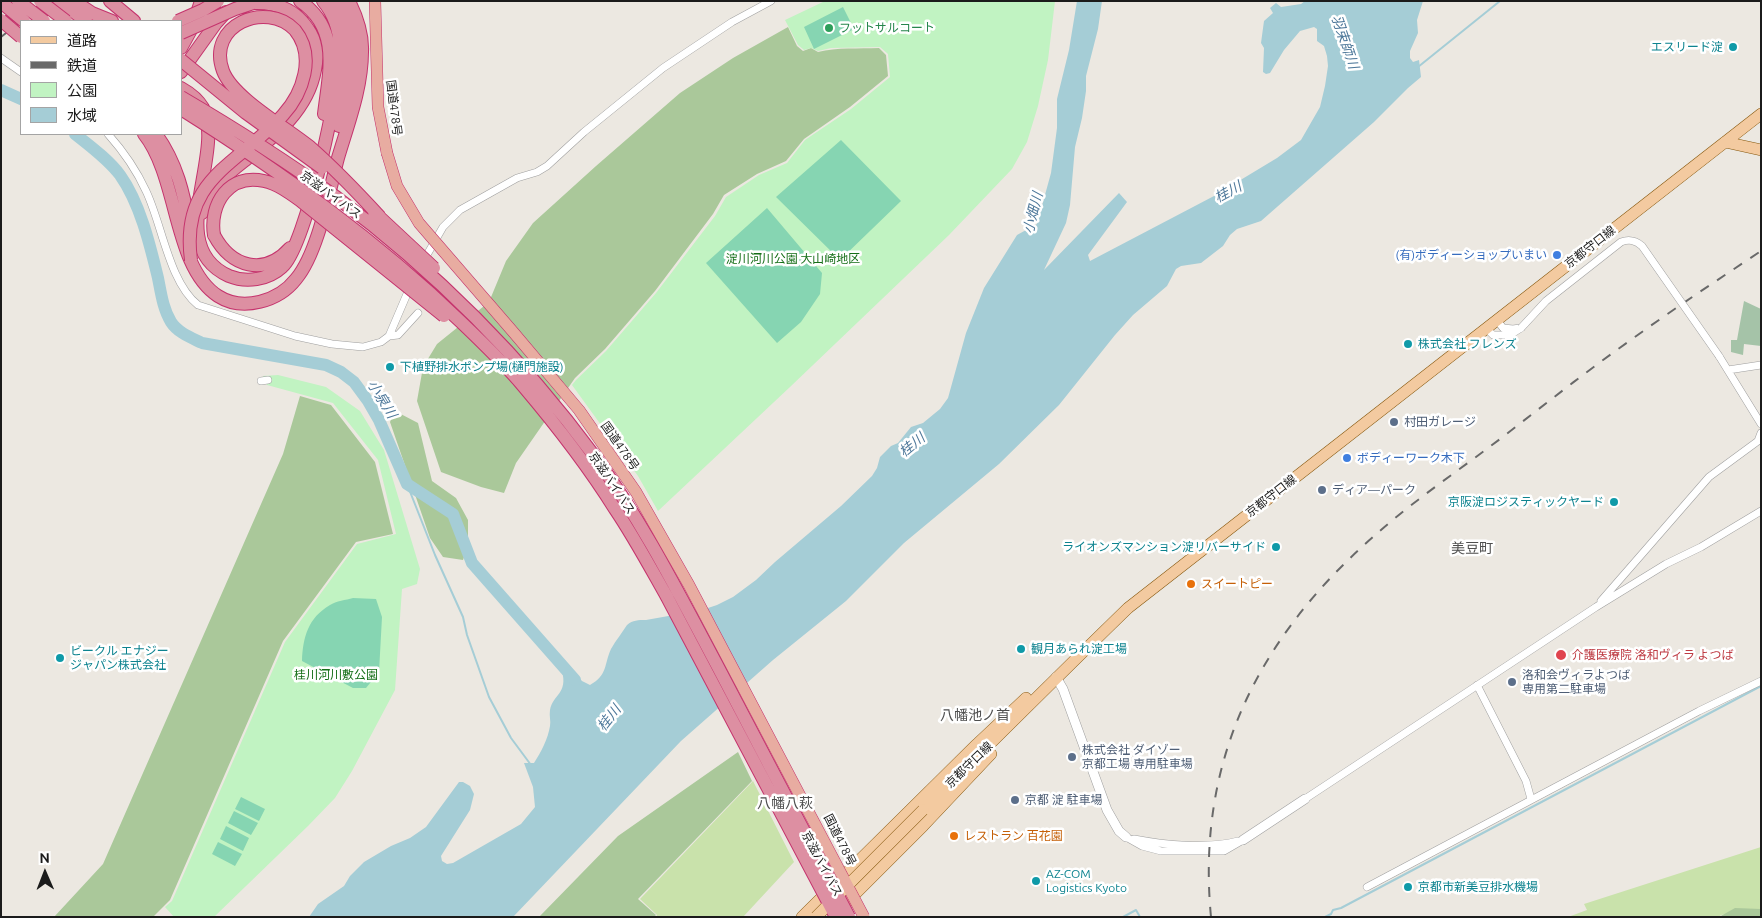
<!DOCTYPE html>
<html>
<head>
<meta charset="utf-8">
<style>
	body { margin:0 }
	#map { position:relative; width:1762px; height:918px; overflow:hidden; background:#ece8e1; font-family:Ubuntu,"Noto Sans JP",sans-serif }
	canvas { display:block }
	.frame { position:absolute; inset:0; border:2px solid #1b1b1b; pointer-events:none }
	.legend { position:absolute; left:20px; top:20px; width:162px; height:115px; box-sizing:border-box; background:#fff; border:1px solid #a4a4a4; margin:0; padding:6px 9px; list-style:none; font-size:15px; color:#1b1b1b }
	.legend li { display:flex; align-items:center; gap:10px; height:25px }
	.legend b { width:25px; border:1px solid #a4a4a4 }
	.north { position:absolute; left:20px; top:848px; width:50px; height:50px; -webkit-text-stroke:4px #fff; paint-order:stroke; rotate:359deg; font-size:14px; font-weight:700; line-height:20px; text-align:center; color:#1b1b1b }
	.north::after { content:''; display:block; margin:auto; width:18px; height:22px; background:#1b1b1b; clip-path:polygon(50% 0,100% 100%,50% 72%,0 100%) }
</style>
</head>
<body>
<div id="map">
<canvas width="1762" height="918"></canvas>
<div class="frame"></div>
<ul class="legend">
<li><b style="height:6px;background:#f3caa0"></b>道路</li>
<li><b style="height:6px;background:#696969"></b>鉄道</li>
<li><b style="height:14px;background:#c1f3c2"></b>公園</li>
<li><b style="height:14px;background:#a5cdd6"></b>水域</li>
</ul>
<div class="north">N</div>
</div>
<script>
const ctx = document.querySelector('canvas').getContext('2d');
ctx.lineJoin = 'round';
function fill(path, color) { ctx.fillStyle = color; ctx.fill(path, 'evenodd'); }
function strokePath(path, color, width, dash) { ctx.strokeStyle = color; ctx.lineWidth = width; ctx.lineCap = dash ? 'butt' : 'round'; ctx.setLineDash(dash || []); ctx.stroke(path); }
function write(font, color, halo, rows, align = 'center') {
  ctx.font = font + ' Ubuntu,"Noto Sans JP",sans-serif'; ctx.lineWidth = 5; ctx.setLineDash([]); ctx.textBaseline = 'middle'; ctx.strokeStyle = halo; ctx.fillStyle = color; for (const [text, x, y, turn = 0] of rows) {
    ctx.save(); ctx.translate(x, y); ctx.rotate((+turn || 0) * Math.PI / 180); ctx.textAlign = isNaN(turn) ? turn : align; if (halo) ctx.strokeText(text, 0, 0); ctx.fillText(text, 0, 0); ctx.restore();
  }
}
fill(new Path2D(`
	M753 781 794 862 743 917H656L657 915 640 899Z
	M1761 847V909L1721 915 1719 917H1568L1587 910 1584 904Z`), '#c9e2ab');
fill(new Path2D(`
	M788 27 797 46 803 51 811 48 818 52C837 47 859 49 879 48L886 55 888 76 850 107 804 139 786 161 757 174 724 195 713 214 655 291 605 349 575 378 516 463 504 493 481 487 441 472 417 401 423 367 437 344 489 302 506 261 533 223 596 166 680 93 733 58Z
	M300 396 331 405 375 462 393 534 356 542 283 641 170 900 153 917H54L103 864 283 454Z
	M395 411 418 423 432 481 456 498 468 520V546L463 560 443 557 430 538 390 422Z
	M738 752 752 781 638 899 656 915 654 917H539L618 836Z
	M1735 908 1761 909V917H1719Z`), '#aac89a');
fill(new Path2D(`
	M1744 301 1761 309V346L1744 344 1743 355 1731 352V340H1737Z`), '#a5c3a8');
fill(new Path2D(`
	M825 1H1055L1048 60 1038 106 1027 142 1012 169 949 235 790 387 658 511 638 476 572 385 576 380 606 351 656 293 715 216 726 197 759 175 787 163 805 140 851 109 890 77 888 54 880 47 831 48 818 51 811 48 804 50 798 45 785 20Z
	M278 375 326 387 360 411 384 450 420 569 417 584 402 589 395 690 352 771 335 798 308 826 214 917H174L165 907 172 901 285 642 357 544 396 534 378 460 333 403 267 385 263 376Z`), '#c1f3c2');
fill(new Path2D(`
	M843 7 854 29 814 49 804 27Z
	M841 140 901 201 840 260 776 197Z
	M767 208 822 273 820 294 801 322 777 343 706 263Z
	M353 598 376 599 382 617 379 672 366 688H353L302 661C303 637 308 618 330 605 336 601 346 600 353 598Z
	M241 797 265 809 259 821 235 809Z
	M234 811 258 823 251 835 228 823Z
	M226 826 249 838 243 851 220 839Z
	M218 842 242 854 235 866 212 854Z`), '#86d5b2');
fill(new Path2D(`
	M1077 1H1102L1098 29 1086 76V91L1082 118 1075 147 1070 205 1066 223 1044 270 1119 193 1127 202 1088 255 1090 261 1214 196 1277 158 1301 140 1320 107 1325 86 1328 66 1327 56 1324 46 1317 41V29L1314 27 1300 31 1284 50 1270 73 1266 74 1263 72 1264 48 1261 43 1264 21 1273 13 1270 8 1276 3 1281 7 1301 4 1305 1H1423L1417 20 1418 33 1410 51V58L1413 62 1419 60 1421 77 1408 88 1374 122 1261 221 1237 229 1230 235 1223 246 1201 263 1181 266 1176 269 1167 286 1133 315 1115 335 1059 405 999 464 904 543 846 601 773 660 681 741 513 917H309L318 904 344 886 350 876 364 862 391 846 410 838 426 827 459 782H463L470 786 474 794 470 810 441 856 442 861 447 864 453 863 521 824 535 807 533 787 524 763H534C541 752 548 739 550 726 551 721 549 716 550 710 553 694 568 694 562 671L569 666 582 681 590 685C608 675 604 664 611 649 616 640 622 633 627 625 633 620 638 620 646 620L702 610 717 605 733 597 756 580 775 562 841 506 872 476 877 468 880 457 891 446 898 443 911 427 923 423 940 409 948 398 966 333 984 288 1017 235 1037 224 1051 173 1057 128V99L1069 50Z`), '#a5cdd6');
strokePath(new Path2D(`
	M1418 67 1500 1
	M407 484 435 555 463 617 467 635 489 697 511 738 531 765
	M1123 917 1136 910 1140 917
	M1325 917 1331 914 1333 910 1341 908 1761 686`), '#a5cdd6', 2);
strokePath(new Path2D(`
	M1 90 21 99
	M75 134C90 146 108 159 120 175 140 203 150 245 158 278 161 293 163 309 171 322 178 333 192 338 202 343L326 365 341 372 354 382 368 401 379 420 407 484 453 514 472 563 575 680`), '#a5cdd6', 12);
const minor = new Path2D(`
	M1 58 21 72
	M108 134C124 152 136 169 146 191 162 224 169 282 198 305L295 336 332 344 363 347 381 342 389 336 410 287
	M424 260 443 227 460 210 517 178 537 172 547 166 584 132 663 68 732 22 771 1
	M1497 320 1503 328 1513 329 1520 328
	M1486 328 1493 335H1510L1521 328
	M389 336 398 335 418 313
	M1719 356 1761 424
	M1728 370 1761 365
	M261 381 268 380
	M1601 601 1709 477 1758 441 1761 433
	M1477 685 1526 781 1531 799
	M1305 799 1596 607 1666 564 1701 547 1761 511
	M1126 837 1142 846 1161 851H1224L1243 840
	M1134 839C1165 845 1207 849 1238 841
	M1367 887 1699 711 1761 681`);
const tertiary = new Path2D(`
	M1056 677 1063 689 1107 810 1119 831 1126 837
	M1243 840 1305 799`);
const primary = new Path2D(`
	M1725 142 1761 150
	M923 810C991 743 1059 675 1128 608L1761 114
	M847 902 923 826 991 754
	M802 917 976 745 1026 698`);
const trunk = new Path2D(`
	M375 1 378 107 387 153`);
const motorway = new Path2D(`
	M59 1 86 21
	M74 1 92 13 112 21
	M110 1 134 21
	M300 1C341 29 329 72 324 114
	M336 1C361 38 348 85 339 126
	M181 48 192 28 201 1
	M181 72 216 23 226 12
	M181 88C190 93 198 99 203 108 226 155 162 246 229 276 246 283 268 280 282 267 306 246 342 81 340 46 339 29 334 14 323 1
	M144 134C179 178 173 267 218 296 243 312 279 301 296 279 318 253 329 192 338 158 348 124 362 88 362 52 363 34 357 17 349 1
	M156 134C177 163 184 194 190 229
	M202 213C208 190 226 175 244 161 275 136 308 110 315 70 318 56 316 40 308 29 295 9 276 2 253 3
	M214 235C231 267 264 277 290 248`);
strokePath(minor, '#9f9f9f', 8);
strokePath(tertiary, '#9f9f9f', 10);
strokePath(primary, '#85570d', 12);
strokePath(trunk, '#c5336d', 12);
strokePath(motorway, '#c5336d', 14);
strokePath(minor, '#fff', 7);
strokePath(tertiary, '#fff', 9);
strokePath(primary, '#f3caa0', 11);
strokePath(trunk, '#e8aca1', 11);
strokePath(motorway, '#dd8fa2', 12);
strokePath(new Path2D(`
	M1 37 47 1
	M1211 917C1196 761 1258 638 1373 537 1413 501 1458 471 1500 439 1543 406 1584 373 1628 342 1672 310 1716 281 1761 251`), '#696969', 2, [10, 10]);
const minorBridge = new Path2D(`
	M1521 328 1546 301 1621 242C1629 239 1635 240 1642 246L1719 356`);
const primaryBridge = new Path2D(`
	M816 917 923 810`);
const trunkBridge = new Path2D(`
	M387 153 397 186 419 223 514 333 579 410 636 492 689 585 864 917`);
const motorwayBridge = new Path2D(`
	M18 1 44 21
	M40 1 66 21
	M1 2 24 21
	M1 20 21 37
	M178 21 203 10 218 1
	M181 33 235 9 253 3
	M181 60 246 113 322 168
	M181 97C234 128 286 161 336 197 434 270 522 358 595 457 643 522 680 596 718 667 762 751 806 834 849 917
	M181 109C281 172 376 240 461 322 483 343 505 364 524 387 557 426 588 466 615 509 634 537 650 567 667 597L836 917
	M374 212 434 268
	M214 235C209 204 229 173 264 181 278 184 290 193 301 201L444 316
	M191 260C180 178 238 165 283 115 303 93 316 56 295 30 266 0 206 25 223 71 233 98 287 128 310 147 335 169 358 193 380 217`);
strokePath(minorBridge, '#9f9f9f', 8, []);
strokePath(primaryBridge, '#85570d', 12, []);
strokePath(trunkBridge, '#c5336d', 12, []);
strokePath(motorwayBridge, '#c5336d', 14, []);
strokePath(minorBridge, '#fff', 7);
strokePath(primaryBridge, '#f3caa0', 11);
strokePath(trunkBridge, '#e8aca1', 11);
strokePath(motorwayBridge, '#dd8fa2', 12);
for (const [x, y, r, color] of [
	[829,28,5,"#2e9e5b"],
	[1733,47,5,"#0f9aa8"],
	[1557,255,5,"#3f7fe0"],
	[1408,344,5,"#0f9aa8"],
	[390,367,5,"#0f9aa8"],
	[1394,422,5,"#5c6f8a"],
	[1347,458,5,"#3f7fe0"],
	[1322,490,5,"#5c6f8a"],
	[1614,502,5,"#0f9aa8"],
	[1276,547,5,"#0f9aa8"],
	[1191,584,5,"#e8710a"],
	[1021,649,5,"#0f9aa8"],
	[1561,655,6,"#e0444e"],
	[60,658,5,"#0f9aa8"],
	[1512,682,5,"#5c6f8a"],
	[1072,757,5,"#5c6f8a"],
	[1015,800,5,"#5c6f8a"],
	[954,836,5,"#e8710a"],
	[1036,881,5,"#0f9aa8"],
	[1408,887,5,"#0f9aa8"]
]) { const dot = new Path2D(); dot.arc(x, y, r, 0, 2 * Math.PI); ctx.fillStyle = color; ctx.fill(dot); strokePath(dot, '#fff', 2); }
write('12px', '#27864d', '#fff', [
	["フットサルコート",839,28]
], 'left');
write('12px', '#0d838f', '#fff', [
	["エスリード淀",1723,47,"right"],
	["株式会社 フレンズ",1418,344],
	["下植野排水ポンプ場(樋門施設)",400,367],
	["京阪淀ロジスティックヤード",1604,502,"right"],
	["ライオンズマンション淀リバーサイド",1266,547,"right"],
	["観月あられ淀工場",1031,649],
	["ビークル エナジー",70,651],
	["ジャパン株式会社",70,665],
	["AZ-COM",1046,874],
	["Logistics Kyoto",1046,888],
	["京都市新美豆排水機場",1418,887]
], 'left');
write('12px', '#1b1b1b', '#fff', [
	["国道478号",394,108,83],
	["京滋バイパス",331,195,36],
	["京都守口線",1590,247,-38],
	["国道478号",620,446,55],
	["京滋バイパス",612,483,56],
	["京都守口線",1271,496,-38],
	["京都守口線",969,765,-44],
	["国道478号",840,840,63],
	["京滋バイパス",822,864,62]
]);
write('12px', '#366cbe', '#fff', [
	["(有)ボディーショップいまい",1547,255],
	["ボディーワーク木下",1357,458,"left"]
], 'right');
write('12px', '#156e17', '#fff', [
	["淀川河川公園 大山崎地区",793,259],
	["桂川河川敷公園",336,675]
]);
write('12px', '#4e5e75', '#fff', [
	["村田ガレージ",1404,422],
	["ディア―パーク",1332,490],
	["洛和会ヴィラよつば",1522,675],
	["専用第二駐車場",1522,689],
	["株式会社 ダイゾー",1082,750],
	["京都工場 専用駐車場",1082,764],
	["京都 淀 駐車場",1025,800]
], 'left');
write('12px', '#c56008', '#fff', [
	["スイートピー",1201,584],
	["レストラン 百花園",964,836]
], 'left');
write('12px', '#be3a42', '#fff', [
	["介護医療院 洛和ヴィラ よつば",1572,655]
], 'left');
write('italic 14px', '#4e789a', '#fff', [
	["羽束師川",1345,42,71],
	["桂川",1228,192,-28],
	["小畑川",1033,213,-76],
	["小泉川",382,399,58],
	["桂川",912,445,-39],
	["桂川",609,718,-52]
]);
write('14px', '#4e4e4e', '#fff', [
	["美豆町",1472,548],
	["八幡池ノ首",975,715],
	["八幡八萩",785,803]
]);
</script>
</body>
</html>
